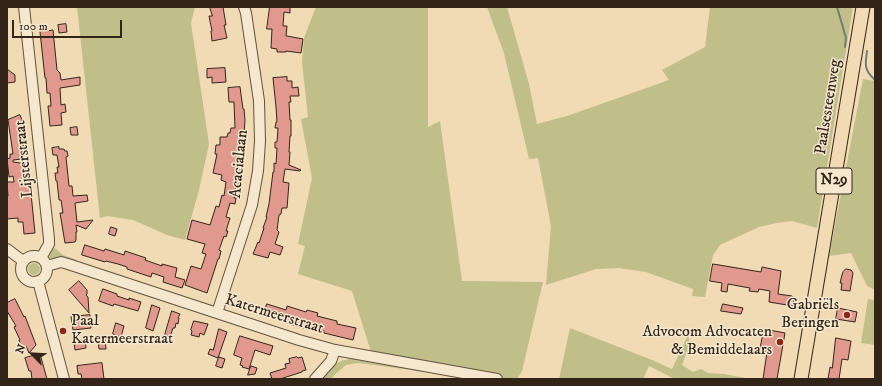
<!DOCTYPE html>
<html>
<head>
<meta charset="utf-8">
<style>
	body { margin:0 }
	#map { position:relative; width:882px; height:386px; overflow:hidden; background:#f0dbb5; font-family:"IM FELL DW Pica",serif }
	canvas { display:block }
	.frame { position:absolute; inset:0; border:8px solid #322419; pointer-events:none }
	.north { position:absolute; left:12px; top:334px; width:40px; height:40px; -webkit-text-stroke:3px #f5e8cf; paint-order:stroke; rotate:294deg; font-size:11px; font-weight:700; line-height:16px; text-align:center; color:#322419 }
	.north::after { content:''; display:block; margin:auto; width:14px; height:18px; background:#322419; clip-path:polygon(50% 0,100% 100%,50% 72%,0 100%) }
	.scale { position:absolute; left:12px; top:20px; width:110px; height:18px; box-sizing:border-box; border:2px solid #322419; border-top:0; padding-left:5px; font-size:12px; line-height:14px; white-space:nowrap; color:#322419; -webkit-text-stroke:3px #f5e8cf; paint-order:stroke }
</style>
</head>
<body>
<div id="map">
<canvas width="882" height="386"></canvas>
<div class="frame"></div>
<div class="north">N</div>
<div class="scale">100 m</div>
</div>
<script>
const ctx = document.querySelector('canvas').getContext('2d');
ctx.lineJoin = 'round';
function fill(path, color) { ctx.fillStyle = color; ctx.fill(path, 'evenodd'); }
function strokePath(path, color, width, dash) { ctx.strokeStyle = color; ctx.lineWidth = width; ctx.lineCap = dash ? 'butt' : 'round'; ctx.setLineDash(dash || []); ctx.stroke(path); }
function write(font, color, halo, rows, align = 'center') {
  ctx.font = font + ' "IM FELL DW Pica",serif'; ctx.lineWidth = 3; ctx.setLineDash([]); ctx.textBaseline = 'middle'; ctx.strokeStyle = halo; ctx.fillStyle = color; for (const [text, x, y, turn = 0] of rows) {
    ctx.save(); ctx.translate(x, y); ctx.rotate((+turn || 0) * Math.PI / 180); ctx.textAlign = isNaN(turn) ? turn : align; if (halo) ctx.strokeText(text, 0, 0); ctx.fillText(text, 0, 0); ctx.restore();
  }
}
fill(new Path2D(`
	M77 7H195L191 23 209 144 199 190 185 240 167 235 133 220 107 216 100 218Z
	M316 7H428V127L440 121 462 281 543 282 522 371 517 379H508L489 374 371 352 352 291 298 274 305 246 298 244 312 178 301 119 308 117 302 62 304 38Z
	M487 7H507L529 84 537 124 567 116 669 80 662 70 705 47 710 7H853L817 228 792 221 777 223 759 227 720 245 713 255 705 297 692 296 693 289 646 272 619 268 596 269 546 285 551 226 538 158 529 159 504 53Z
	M863 79 875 81V290L867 286 851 253 829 256Z
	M52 247 56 249 63 255 77 260 76 263 52 260 48 255Z
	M28 269a6 6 0 1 1 12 0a6 6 0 1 1-12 0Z
	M868 299 875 300V345L861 343Z
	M570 328 652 360 672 369 688 335 690 344 682 365 693 372 701 369 708 373 724 374 751 379H675L649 366 643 379H559Z
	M355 358 435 373 358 363 346 365 330 379H319C333 365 334 361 355 358Z`), '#c0be89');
strokePath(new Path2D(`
	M837 7 846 38 845 47
	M867 51C865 65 864 70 875 80`), '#717e76', 2);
const building = new Path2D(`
	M210 7H223L226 25H224L227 38 212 41 211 31H212L209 16H212Z
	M270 7H290V13L284 12 283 26H287L286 36H287L303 39 301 53 286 51V52H277V49L271 48 272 29H267Z
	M66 24 67 32 59 33 58 25Z
	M43 25 46 31 53 30 57 70 60 73 61 80 80 77V85L60 88 61 105 65 104 66 112 61 113 62 125 50 126 48 106H51L50 93H47L46 78H45L40 32Z
	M225 68 226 82 212 83V77L207 78V69Z
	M7 69 15 75V82L7 83Z
	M287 77V81H292V88L298 87 299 96H290L291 102H289L290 120H291V136H290L289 152H290L289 165 301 170 300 171 285 169 283 182 289 183 287 208H282L281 214 279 215 277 230 279 232 275 244 283 247 280 255 270 252 268 258 253 254 258 242 259 243 264 228H263L267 217H266L269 204 273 172H274V163L276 164 277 148H275V142H277L278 128H275L276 122H277L276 107 273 78Z
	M240 87 243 109H244L245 120 244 135H243L242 142H240L238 169 242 170 239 184H236L234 198H236L235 204 230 203 226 217 230 218 226 231H228L226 237 224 236 219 250 221 251 219 259H218L207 293 185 285 191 266 201 269 206 254 202 253 205 244 187 239 192 220 210 225 216 206 219 207 222 195 224 196 226 182 221 180 222 175 213 173 217 154H215L216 145H220V137H227L228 133H230L231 128H235L234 102H229L228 88Z
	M20 115 22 120 21 121 22 125 26 145 21 146 22 159 13 160V162L28 164 23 174H29L35 233 24 234 23 222H18V218L7 219V197L8 196 7 182H14L13 176 9 177 7 159 10 158V154H13L8 120Z
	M77 127 78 135H71L70 128Z
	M59 147V149H64L65 151H67L68 156 66 157 69 186H72L73 196 87 195 88 201 75 203 77 222 93 220 86 229 76 225 77 232H76V240L75 242 65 243 60 213H63L61 200H59L57 181H56L55 173H58L57 167H59L57 155H53L52 148Z
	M111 227 117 229 115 236 109 234Z
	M85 245 104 251 105 249 124 255 125 251 146 258 145 260 162 266V264L177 268 175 277 185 280 182 288 163 282 164 277 152 273 151 277 127 269V267L118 264 106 261 105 262 82 255Z
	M713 264 761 272 762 267 781 271 778 294 792 296 794 298 793 306 769 302 770 291 759 289 758 292 749 291 750 288 728 284 727 292 721 291 722 283 710 281Z
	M846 269 851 270 853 273 850 291 841 290 842 283H840L842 275 843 272Z
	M79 281 87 290V294L86 295 88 297 89 313 69 290Z
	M103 289 117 294V296L129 300V298L141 302 138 311 114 304 113 306 99 301Z
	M15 299 24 317 25 316 36 345 29 353 26 346 21 348 19 340H20L14 327 16 326 7 311V303Z
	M267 304 286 310 287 306 306 312 307 310 318 313 317 316 337 321V324L356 328 353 340 324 333V331L313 328 312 330 296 326 264 314Z
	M723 304 743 308 741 314 721 311Z
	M152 305 160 308 153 331 146 328Z
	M838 308 857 312 855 322 836 319Z
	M172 311 180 314 178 318H179L178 324 176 323 175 328H173L170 337 165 335Z
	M90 315 91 328 73 330 71 317Z
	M194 321 208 324 204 335 200 333 199 337 191 335 192 331 191 330Z
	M116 323 124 326 121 337 113 334Z
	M219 329 227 332 218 358 208 354 210 349 213 350Z
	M764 329 785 333 777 379H763L767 352 760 351Z
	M240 336 273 346 270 355 255 350 249 369 242 367 243 366 240 365 242 358 234 355Z
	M105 338 106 349H99L98 339Z
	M836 338 851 341 848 360 842 359 839 379H828L830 367 832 368Z
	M85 340 86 348 75 350 74 342Z
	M40 354 47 379H32L31 371H29L25 358Z
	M219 357 225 359 222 368 216 366Z
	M297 357 298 358 302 357 306 370 302 371V372L280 379H272L270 373 286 368 285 364 290 363 289 359Z
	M102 363 104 379H82L81 374H78L77 366Z
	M251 366 257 368 255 374 248 375Z`);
fill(building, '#e2998d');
strokePath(building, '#322419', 1);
const minor = new Path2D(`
	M24 7 49 239V244L41 258
	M7 249 23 261
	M21 269a13 13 0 1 1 26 0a13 13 0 1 1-26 0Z
	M47 266 61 262 68 264 299 340 335 350 497 379
	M38 281 64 379
	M217 313 252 205 258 171 260 141 259 101 246 13 244 7
	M315 379 331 361 335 350`);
const major = new Path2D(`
	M801 379 863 7`);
strokePath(minor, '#625240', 12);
strokePath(major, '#322419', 15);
strokePath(minor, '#f5e8cf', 10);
strokePath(major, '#f0dbb5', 13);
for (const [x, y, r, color] of [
	[847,315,4,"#8f2418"],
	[63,331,4,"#8f2418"],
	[780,342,4,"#8f2418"]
]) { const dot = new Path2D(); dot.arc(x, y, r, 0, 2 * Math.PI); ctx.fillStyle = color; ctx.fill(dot); strokePath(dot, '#f5e8cf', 1.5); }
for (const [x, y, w] of [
	[834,181,36]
]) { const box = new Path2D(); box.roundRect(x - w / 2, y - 13, w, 26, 3); ctx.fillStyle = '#f5e8cf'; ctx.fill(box); strokePath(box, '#322419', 1); }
write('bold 15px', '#322419', null, [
	["N29",834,181]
]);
write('16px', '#322419', '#f5e8cf', [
	["Paalsesteenweg",829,107,-81],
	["Lijsterstraat",25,159,-96],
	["Acacialaan",240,164,-84],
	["Katermeerstraat",274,315,17]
]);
write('16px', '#322419', '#f5e8cf', [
	["Gabriëls",839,306],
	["Beringen",839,324],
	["Paal",71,322,"left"],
	["Katermeerstraat",71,340,"left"],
	["Advocom Advocaten",772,333],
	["& Bemiddelaars",772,351]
], 'right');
</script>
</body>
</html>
